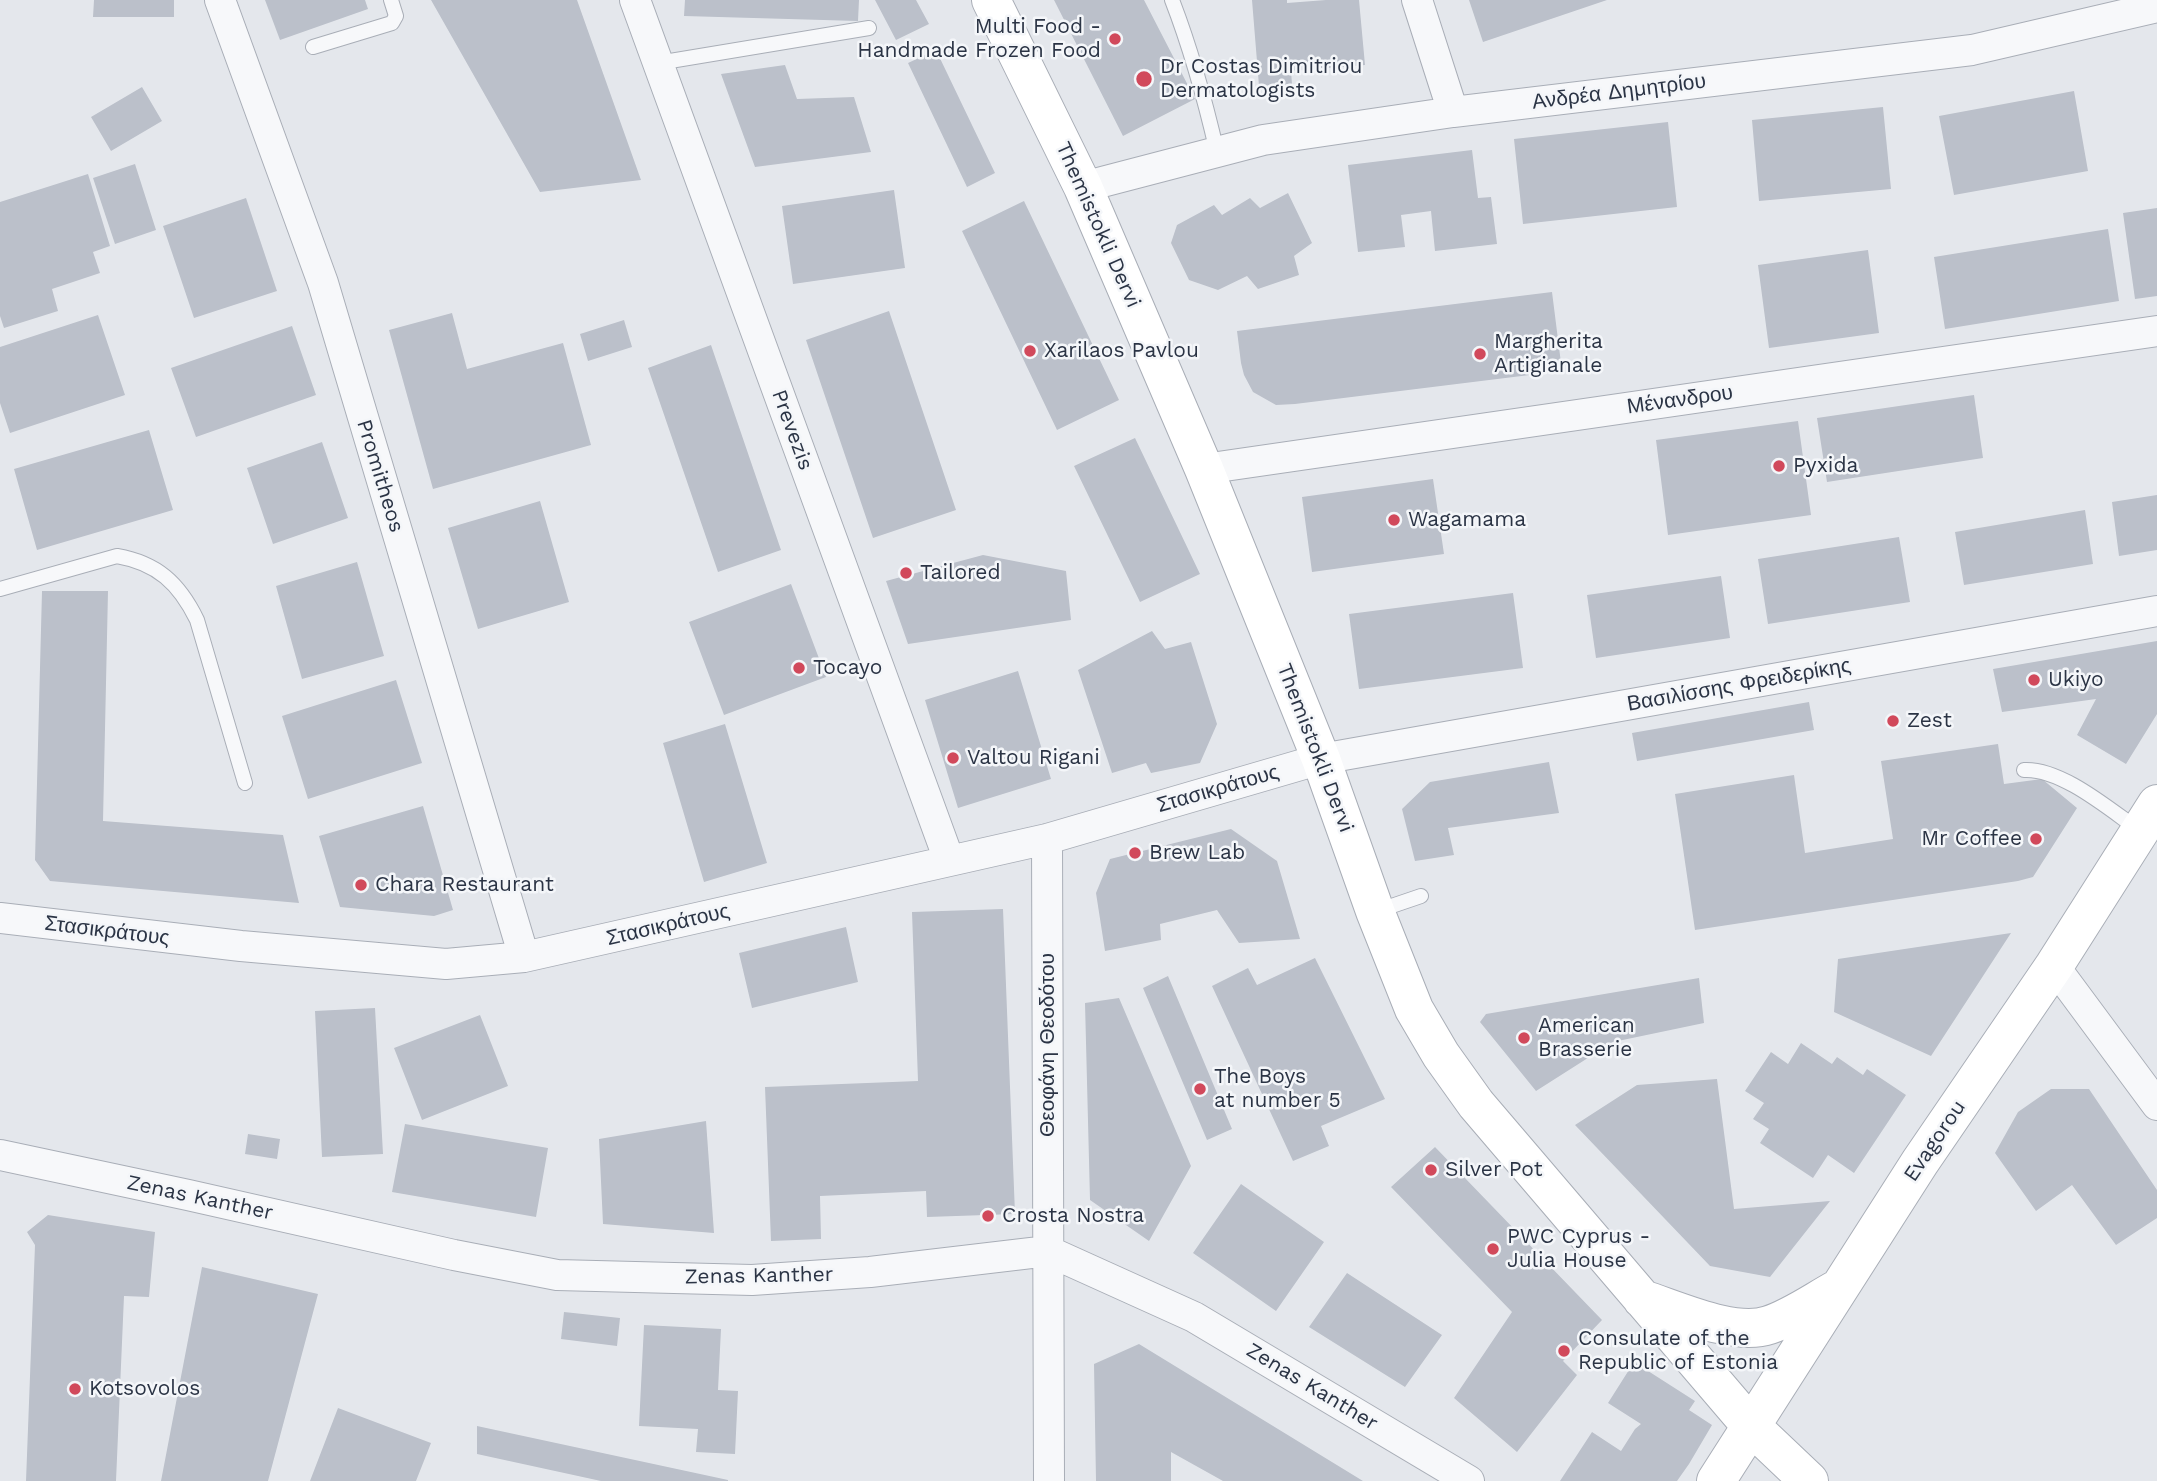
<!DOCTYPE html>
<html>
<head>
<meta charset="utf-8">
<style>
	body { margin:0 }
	canvas { display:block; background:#e4e7ec }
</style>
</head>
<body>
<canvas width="2157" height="1481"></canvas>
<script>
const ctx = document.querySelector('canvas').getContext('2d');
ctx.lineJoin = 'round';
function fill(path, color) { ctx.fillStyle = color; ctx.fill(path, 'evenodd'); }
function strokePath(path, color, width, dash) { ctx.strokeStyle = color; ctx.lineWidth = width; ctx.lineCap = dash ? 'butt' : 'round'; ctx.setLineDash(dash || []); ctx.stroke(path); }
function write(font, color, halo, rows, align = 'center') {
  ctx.font = font + ' "Work Sans",sans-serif'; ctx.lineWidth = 5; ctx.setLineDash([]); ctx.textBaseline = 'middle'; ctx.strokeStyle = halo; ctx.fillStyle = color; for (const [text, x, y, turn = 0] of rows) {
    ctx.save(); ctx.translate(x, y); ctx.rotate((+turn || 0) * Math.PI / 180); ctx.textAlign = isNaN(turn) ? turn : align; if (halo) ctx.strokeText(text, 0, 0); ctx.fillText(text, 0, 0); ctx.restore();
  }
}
fill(new Path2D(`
	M94 0H174V17H93Z
	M265 0H365L368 9 280 40Z
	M431 0H577L641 180 540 192Z
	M685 0H859L858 21 684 16Z
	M875 0H916L929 24 896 40Z
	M1054 0H1144L1195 99 1123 136Z
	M1252 0H1287V3L1326 0H1359L1365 65 1291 71 1292 84 1259 86Z
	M1469 0H1607L1483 42Z
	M936 50 995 173 967 187 908 63Z
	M785 65 797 99 854 97 871 152 755 167 721 74Z
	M142 87 162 121 111 151 91 117Z
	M2074 91 2088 171 1954 195 1939 116Z
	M1883 107 1891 189 1759 201 1752 120Z
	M1668 122 1677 207 1523 224 1514 139Z
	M1472 150 1478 198 1491 197 1497 244 1435 251 1431 211 1401 215 1405 247 1358 252 1348 165Z
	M135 164 156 230 115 244 93 178Z
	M88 174 110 246 93 252 100 273 52 289 58 311 4 328 0 316V202Z
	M894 190 905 268 793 284 782 206Z
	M1288 193 1312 243 1294 256 1299 275 1258 289 1247 276 1218 290 1189 280 1171 243 1177 225 1214 205 1222 215 1250 198 1260 208Z
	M246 198 277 291 194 318 163 226Z
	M1024 201 1119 400 1057 430 962 231Z
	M2157 208V296L2135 299 2123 213Z
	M2108 229 2119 301 1945 329 1934 257Z
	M1868 250 1879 333 1769 348 1758 265Z
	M1552 292 1562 371 1295 404 1276 405 1253 392 1244 375 1241 363 1237 331Z
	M889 311 956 510 873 538 806 340Z
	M452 313 467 369 563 343 591 445 433 489 389 330Z
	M98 315 125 395 10 433 0 403V347Z
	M624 320 632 347 588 361 580 334Z
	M292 326 316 395 196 437 171 368Z
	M711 345 781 550 718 572 648 368Z
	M1974 395 1983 458 1827 482 1817 418Z
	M1798 421 1811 515 1668 535 1656 440Z
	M149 430 173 510 37 550 14 469Z
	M1135 438 1200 574 1140 602 1074 466Z
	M322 442 348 518 273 544 247 468Z
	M1433 479 1444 554 1312 572 1302 497Z
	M2157 495V550L2119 556 2112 502Z
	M540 501 569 602 478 629 448 528Z
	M2085 510 2093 564 1964 585 1955 532Z
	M1899 537 1910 602 1768 624 1758 559Z
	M983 555 1066 571 1071 620 908 644 886 581Z
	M357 562 384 656 302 679 276 586Z
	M1721 576 1730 638 1596 658 1587 595Z
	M791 584 826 677 724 715 689 622Z
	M42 591H108L103 821 283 835 299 903 50 881 35 860Z
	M1513 593 1523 668 1359 689 1349 614Z
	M1152 631 1165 649 1191 642 1217 724 1200 763 1151 773 1146 763 1112 773 1078 670Z
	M2157 641V714L2126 764 2077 735 2096 699 2002 712 1993 669Z
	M1018 671 1051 779 958 808 925 700Z
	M396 680 422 763 308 799 282 716Z
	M1809 702 1814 730 1637 761 1632 733Z
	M725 724 767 863 704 882 663 743Z
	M1998 744 2004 784 2042 779 2077 808 2033 877 2018 881 1695 930 1675 794 1794 775 1805 853 1893 839 1881 761Z
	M1549 762 1559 813 1448 828 1454 855 1415 861 1402 809 1430 782Z
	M423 806 453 910 434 916 340 907 319 836Z
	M1231 829 1277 861 1300 939 1239 943 1217 910 1160 924 1161 940 1105 951 1096 893 1110 859Z
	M1003 909 1015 1214 927 1217 926 1191 820 1196 821 1239 771 1241 765 1087 918 1081 912 912Z
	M846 927 858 982 752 1008 739 953Z
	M2011 933 1931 1056 1834 1012 1838 959Z
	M1315 958 1385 1099 1321 1126 1329 1146 1293 1161 1212 986 1248 968 1257 985Z
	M1168 976 1232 1129 1207 1140 1143 988Z
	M1699 978 1704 1023 1613 1042 1536 1091 1480 1022 1486 1014Z
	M1119 998 1191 1166 1149 1241 1090 1200 1085 1003Z
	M375 1008 383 1154 322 1157 315 1011Z
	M480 1015 508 1086 422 1120 394 1048Z
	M1801 1043 1832 1064 1837 1057 1863 1075 1867 1069 1906 1095 1854 1173 1828 1155 1813 1178 1760 1143 1769 1129 1753 1119 1764 1103 1745 1091 1771 1052 1788 1064Z
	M1717 1079 1734 1209 1830 1201 1770 1277 1710 1266 1575 1125 1637 1085Z
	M2051 1089H2089L2157 1190V1218L2116 1245 2072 1185 2036 1211 1995 1153 2018 1112Z
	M706 1121 714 1233 603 1224 599 1139Z
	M405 1124 548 1148 536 1217 392 1192Z
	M248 1134 280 1139 277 1159 245 1154Z
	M1435 1147 1602 1320 1563 1361 1577 1375 1517 1452 1454 1398 1512 1312 1391 1187Z
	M1241 1184 1324 1242 1276 1311 1193 1253Z
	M48 1215 155 1232 149 1297 124 1296 116 1481H26L35 1245 27 1232Z
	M202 1267 318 1294 268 1481H161Z
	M1347 1273 1442 1335 1405 1387 1309 1327Z
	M564 1312 620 1318 617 1346 561 1339Z
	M644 1325 721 1329 718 1390 738 1391 735 1454 696 1452 698 1429 639 1426Z
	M1139 1344 1363 1481H1223L1171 1452V1481H1096L1094 1364Z
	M1634 1362 1695 1401 1689 1410 1712 1425 1689 1464 1677 1481H1560L1592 1432 1621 1451 1635 1429 1641 1424 1608 1403Z
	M338 1408 431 1443 416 1481H310Z
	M477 1426 728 1480V1481H601L477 1454Z`), '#bbc0ca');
const lane = new Path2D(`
	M1172 0C1191 49 1205 100 1217 152
	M313 47 392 23 396 16 391 0
	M658 63 869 28
	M0 589 117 556C157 563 179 583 197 620L245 783
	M2024 770C2061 768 2109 809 2139 830
	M1377 911 1421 896`);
const street = new Path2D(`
	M220 0 323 283 524 957
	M635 0 949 860
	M1417 0 1453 112
	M1083 187 1263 140 1453 112 1972 50 2157 7
	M1204 469 2157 331
	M1047 839 1049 1481
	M0 918 241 946 446 964 524 957 1047 839 1321 759 2157 611
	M2054 966 2157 1105
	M0 1155 188 1195 454 1255 557 1275 752 1280 870 1272 1048 1251 1194 1317 1469 1481`);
const secondary = new Path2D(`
	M991 0 1083 187 1204 469 1321 759 1375 911 1414 1009 1441 1055 1476 1104 1751 1426 1809 1481
	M1642 1299C1677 1310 1734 1337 1769 1325 1793 1317 1815 1301 1837 1289
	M1716 1481 1920 1162 2054 966 2157 804`);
strokePath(lane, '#a9aeb7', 16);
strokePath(street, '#a9aeb7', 32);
strokePath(secondary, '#a9aeb7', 40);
strokePath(lane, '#f7f8fa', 14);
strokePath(street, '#f7f8fa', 30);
strokePath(secondary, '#fff', 38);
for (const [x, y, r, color] of [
	[1115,39,7,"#d1495b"],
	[1144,79,9,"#d1495b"],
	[1030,351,7,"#d1495b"],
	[1480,354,7,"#d1495b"],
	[1779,466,7,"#d1495b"],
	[1394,520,7,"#d1495b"],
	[906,573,7,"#d1495b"],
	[799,668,7,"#d1495b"],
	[2034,680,7,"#d1495b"],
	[1893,721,7,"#d1495b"],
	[953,758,7,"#d1495b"],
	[2036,839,7,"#d1495b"],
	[1135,853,7,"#d1495b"],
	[361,885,7,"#d1495b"],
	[1524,1038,7,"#d1495b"],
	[1200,1089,7,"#d1495b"],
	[1431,1170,7,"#d1495b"],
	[988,1216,7,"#d1495b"],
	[1493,1249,7,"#d1495b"],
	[1564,1351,7,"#d1495b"],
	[75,1389,7,"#d1495b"]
]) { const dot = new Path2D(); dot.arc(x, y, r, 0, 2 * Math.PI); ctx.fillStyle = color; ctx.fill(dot); strokePath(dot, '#f4f6f9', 2.5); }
write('21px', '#2b3445', '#f4f6f9', [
	["Multi Food -",1101,27,"right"],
	["Handmade Frozen Food",1101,51,"right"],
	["Dr Costas Dimitriou",1160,67],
	["Dermatologists",1160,91],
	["Margherita",1494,342],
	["Artigianale",1494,366],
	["Xarilaos Pavlou",1044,351],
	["Pyxida",1793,466],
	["Wagamama",1408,520],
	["Tailored",920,573],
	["Tocayo",813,668],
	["Ukiyo",2048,680],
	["Zest",1907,721],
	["Valtou Rigani",967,758],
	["Mr Coffee",2022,839,"right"],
	["Brew Lab",1149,853],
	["Chara Restaurant",375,885],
	["American",1538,1026],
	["Brasserie",1538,1050],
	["The Boys",1214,1077],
	["at number 5",1214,1101],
	["Silver Pot",1445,1170],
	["Crosta Nostra",1002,1216],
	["PWC Cyprus -",1507,1237],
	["Julia House",1507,1261],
	["Consulate of the",1578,1339],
	["Republic of Estonia",1578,1363],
	["Kotsovolos",89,1389]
], 'left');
write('21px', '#2b3445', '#f4f6f9', [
	["Ανδρέα Δημητρίου",1619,92,-7],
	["Themistokli Dervi",1098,225,66],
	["Μένανδρου",1680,400,-8],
	["Prevezis",792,430,70],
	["Promitheos",380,476,73],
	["Βασιλίσσης Φρειδερίκης",1739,685,-10],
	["Themistokli Dervi",1315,748,69],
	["Στασικράτους",1218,789,-16],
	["Στασικράτους",668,925,-13],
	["Στασικράτους",107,931,7],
	["Θεοφάνη Θεοδότου",1048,1045,-90],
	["Evagorou",1935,1141,-56],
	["Zenas Kanther",200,1198,12],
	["Zenas Kanther",759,1276,-1],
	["Zenas Kanther",1312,1387,31]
]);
</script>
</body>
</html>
